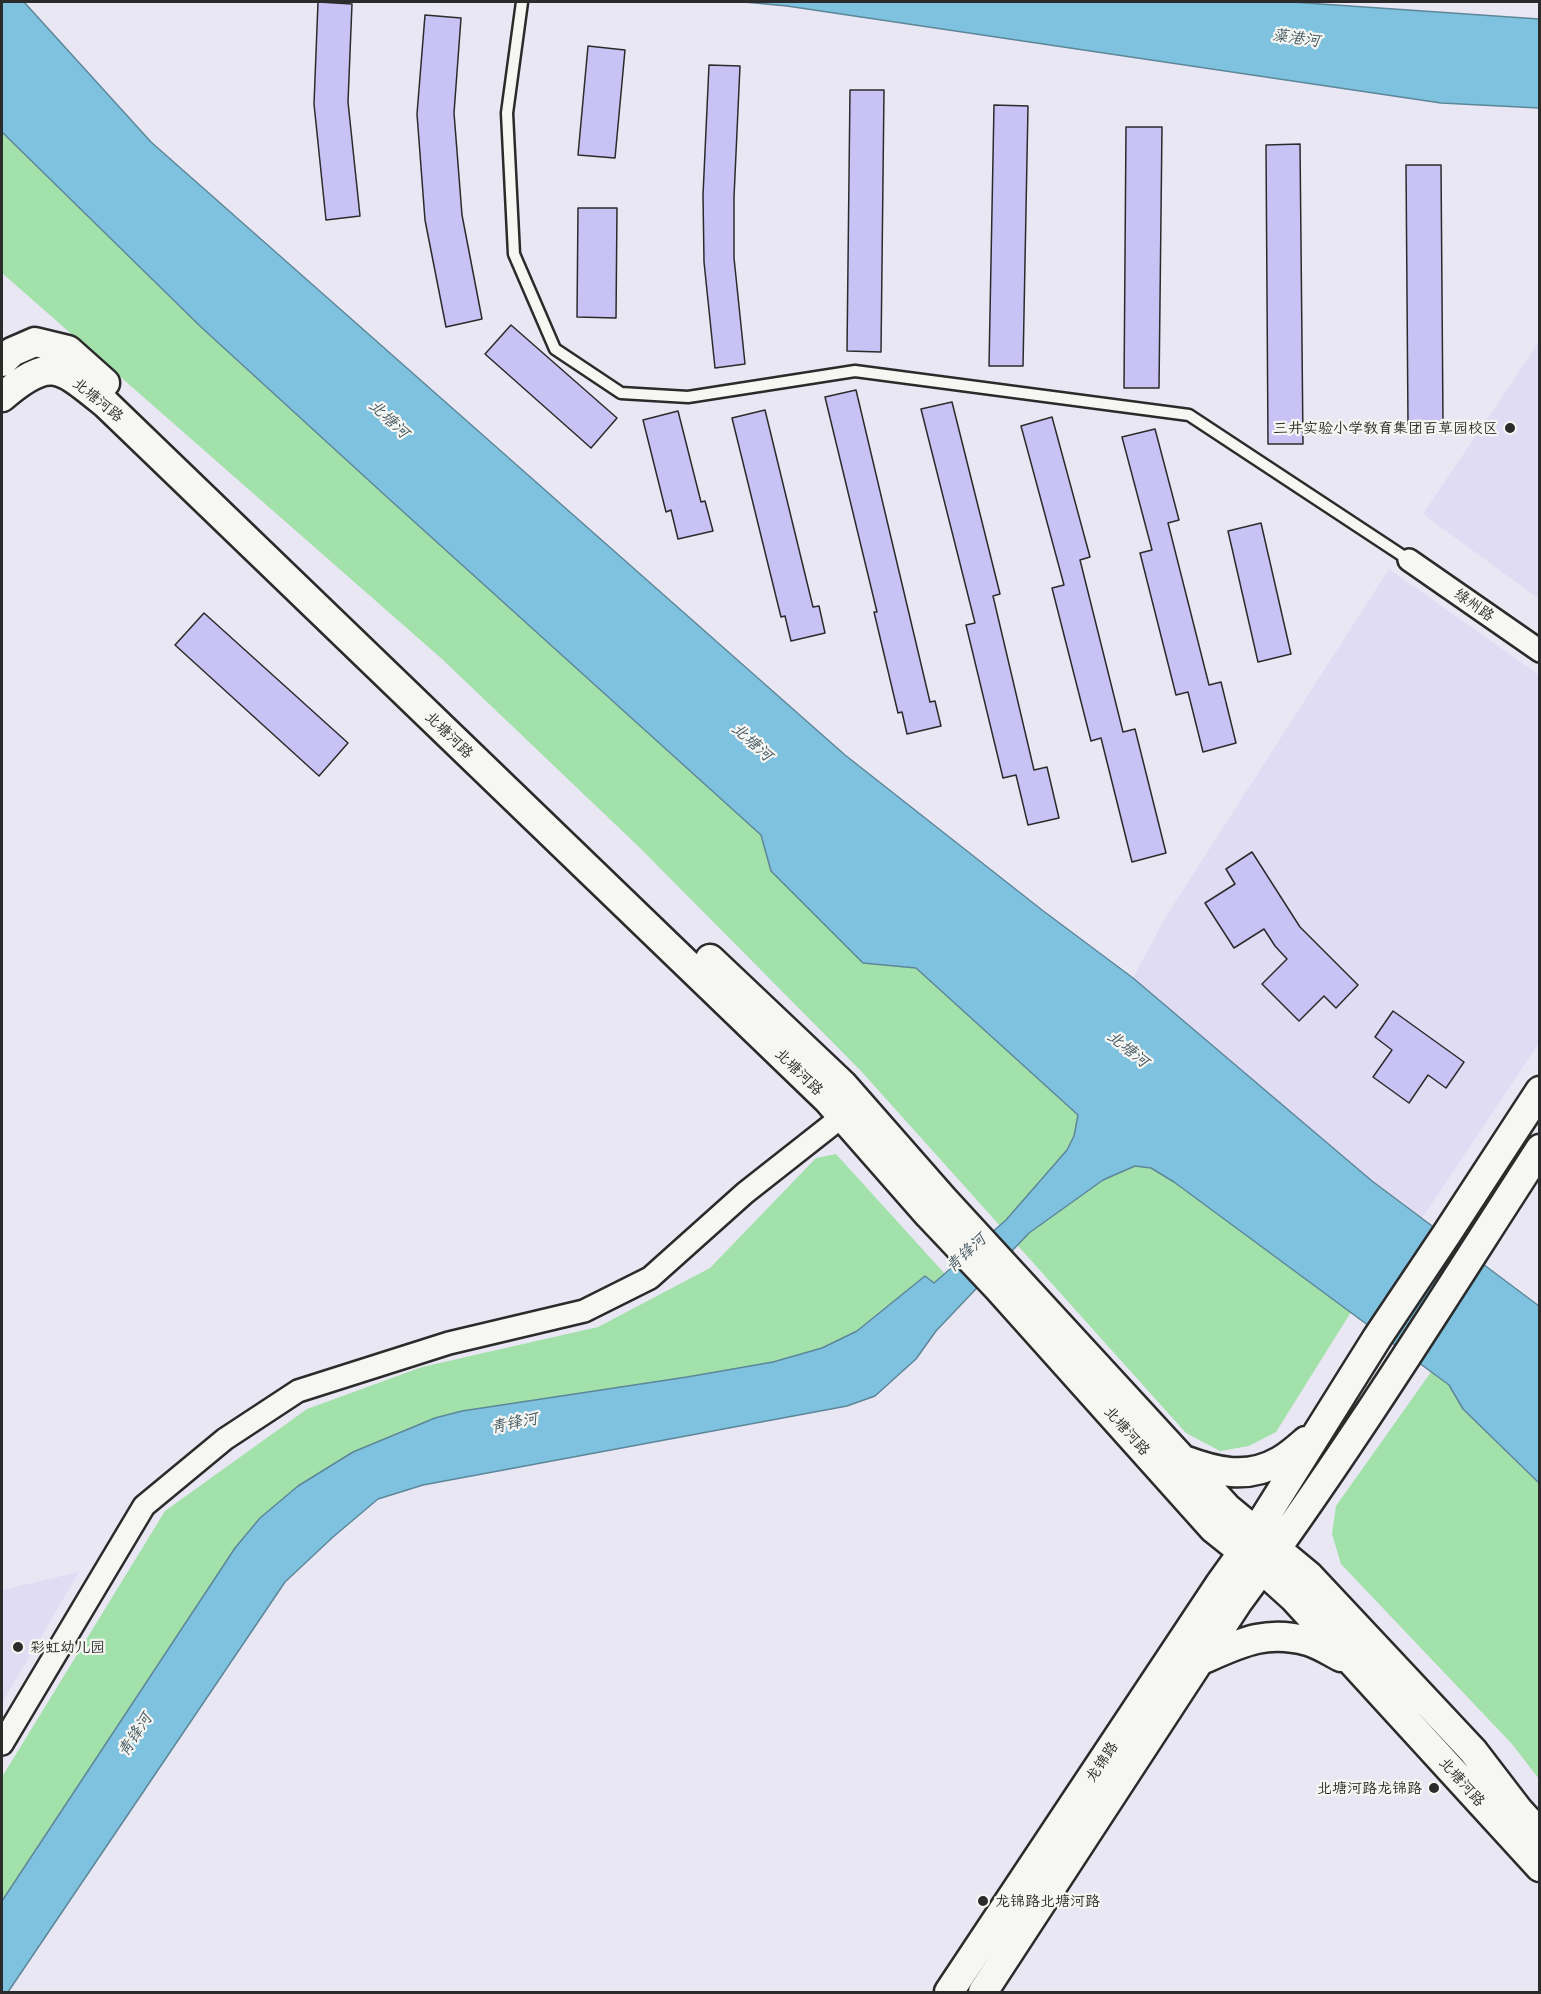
<!DOCTYPE html>
<html>
<head>
<meta charset="utf-8">
<style>
	body { margin:0 }
	#map { position:relative; width:1541px; height:1994px; overflow:hidden; background:#e8e7f3; font-family:Mali,sans-serif }
	canvas { display:block }
	.frame { position:absolute; inset:0; border:3px solid #2b2b2b; pointer-events:none }
</style>
</head>
<body>
<div id="map">
<canvas width="1541" height="1994"></canvas>
<div class="frame"></div>
</div>
<script>
const ctx = document.querySelector('canvas').getContext('2d');
ctx.lineJoin = 'round';
function fill(path, color) { ctx.fillStyle = color; ctx.fill(path, 'evenodd'); }
function strokePath(path, color, width, dash) { ctx.strokeStyle = color; ctx.lineWidth = width; ctx.lineCap = dash ? 'butt' : 'round'; ctx.setLineDash(dash || []); ctx.stroke(path); }
function write(font, color, halo, rows, align = 'center') {
  ctx.font = font + ' Mali,"LXGW WenKai TC",sans-serif'; ctx.lineWidth = 4.5; ctx.setLineDash([]); ctx.textBaseline = 'middle'; ctx.strokeStyle = halo; ctx.fillStyle = color; for (const [text, x, y, turn = 0] of rows) {
    ctx.save(); ctx.translate(x, y); ctx.rotate((+turn || 0) * Math.PI / 180); ctx.textAlign = isNaN(turn) ? turn : align; if (halo) ctx.strokeText(text, 0, 0); ctx.fillText(text, 0, 0); ctx.restore();
  }
}
fill(new Path2D(`
	M1539 342V599L1423 514Z
	M1389 569 1539 675V1043L1422 1218 1372 1181 1133 978 1165 918Z
	M79 1572 2 1703V1590Z`), '#dfdcf4');
fill(new Path2D(`
	M2 132 201 327 388 498 761 835 771 871 863 963 916 968 1078 1115 1174 1182 1351 1312 1276 1432 1249 1446 1220 1451 1186 1433 861 1071 639 847 442 659 2 273Z
	M836 1154 945 1274 934 1283 925 1276 857 1331 822 1348 773 1362 687 1377 462 1411 435 1418 353 1452 298 1486 260 1518 235 1548 2 1901V1777L165 1511 307 1409 422 1367 598 1327 710 1268 816 1158Z
	M1431 1372 1449 1385 1463 1409 1539 1484V1779L1512 1744 1341 1564 1332 1534 1336 1506Z`), '#a2e1a9');
const water = new Path2D(`
	M2 2H24L151 142 845 755 1042 910 1133 978 1372 1181 1539 1306 1540 1484 1463 1409 1449 1385 1174 1182 1151 1168 1135 1166 1103 1180 1029 1233 936 1331 916 1359 875 1396 847 1406 423 1485 378 1499 333 1537 285 1582 8 1992H2V1901L235 1548 260 1518 298 1486 353 1452 435 1418 462 1411 687 1377 773 1362 822 1348 857 1331 925 1276 934 1283 1006 1220 1067 1150 1074 1136 1078 1115 916 968 863 963 771 871 761 835 388 498 201 327 2 132Z
	M744 2H1292L1539 19V108L1441 103 787 6Z`);
fill(water, '#7fc2e0');
strokePath(water, '#5d8698', 1.5);
const building = new Path2D(`
	M318 2 352 4 348 102 360 216 326 220 314 104Z
	M425 15 461 18 454 113 462 215 482 319 446 327 425 220 417 114Z
	M588 46 625 50 615 158 578 155Z
	M709 65 740 66 734 197V258L745 364 715 368 704 262 703 195Z
	M850 90H884L881 352 847 351Z
	M994 105 1028 106 1023 366H989Z
	M1126 127H1162L1159 388H1124Z
	M1300 144 1303 444H1268L1266 145Z
	M1406 165H1441L1443 424H1408Z
	M578 208H617L616 318 577 317Z
	M511 325 617 418 591 448 485 354Z
	M856 390 930 702 935 701 941 726 907 734 902 712 898 713 874 612H877L825 397Z
	M952 402 1000 594 993 596 1034 770 1047 767 1059 818 1028 825 1016 775 1003 778 966 625 975 623 921 409Z
	M765 410 813 607 819 606 825 633 791 641 785 616 781 617 732 418Z
	M678 411 701 502 705 501 713 531 678 539 671 510 666 512 643 420Z
	M1052 417 1090 557 1080 560 1123 732 1135 729 1166 853 1132 862 1101 738 1091 741 1052 588 1064 585 1021 426Z
	M1155 429 1179 520 1168 523 1209 685 1221 682 1236 743 1203 752 1188 692 1176 695 1140 553 1152 550 1122 437Z
	M1261 523 1291 654 1258 662 1228 531Z
	M204 613 348 743 319 776 175 645Z
	M1252 852 1300 927 1358 985 1336 1008 1324 996 1299 1021 1262 984 1287 959 1275 946 1264 929 1234 948 1205 903 1235 884 1226 869Z
	M1393 1011 1464 1062 1446 1088 1428 1075 1409 1103 1373 1077 1392 1050 1375 1037Z`);
fill(building, '#c9c3f5');
strokePath(building, '#2b2b2b', 1.5);
const service = new Path2D(`
	M522 2 507 113 514 254 555 349 621 393 688 397 855 371 1189 415 1409 560`);
const minor = new Path2D(`
	M1409 560 1540 651
	M2 1744 144 1506 225 1439 298 1391 449 1343 584 1311 650 1278 745 1193 853 1108`);
const secondary = new Path2D(`
	M2 362 12 352 35 342 68 350 105 383
	M2 397C51 355 60 367 106 404L828 1100 929 1215 999 1289 1213 1528 1243 1552 1294 1598 1540 1867
	M710 959 843 1085 943 1199 1227 1508 1309 1576 1473 1751 1519 1811 1540 1834
	M1184 1460C1216 1472 1247 1480 1280 1461 1289 1456 1298 1448 1306 1441
	M1199 1661C1238 1644 1264 1629 1308 1641 1319 1644 1331 1652 1341 1657
	M949 1992 1220 1584 1243 1552 1377 1338 1446 1235 1540 1091
	M983 1992 1237 1603C1345 1457 1441 1302 1540 1149`);
strokePath(service, '#2b2b2b', 15);
strokePath(minor, '#2b2b2b', 26);
strokePath(secondary, '#2b2b2b', 33);
strokePath(service, '#f6f6f2', 10);
strokePath(minor, '#f6f6f2', 21);
strokePath(secondary, '#f6f6f2', 28);
for (const [x, y, r, color] of [
	[1510,428,6,"#2b2b2b"],
	[18,1647,6,"#2b2b2b"],
	[1434,1788,6,"#2b2b2b"],
	[983,1901,6,"#2b2b2b"]
]) { const dot = new Path2D(); dot.arc(x, y, r, 0, 2 * Math.PI); ctx.fillStyle = color; ctx.fill(dot); strokePath(dot, '#f6f6f2', 2); }
write('15px', '#2b2b2b', '#f6f6f2', [
	["北塘河路",98,400,39],
	["绿州路",1474,605,35],
	["北塘河路",449,735,44],
	["北塘河路",799,1072,44],
	["北塘河路",1127,1431,48],
	["龙锦路",1102,1762,-56],
	["北塘河路",1462,1782,48]
]);
write('15px', '#2b2b2b', '#f6f6f2', [
	["三井实验小学教育集团百草园校区",1498,428],
	["彩虹幼儿园",30,1647,"left"],
	["北塘河路龙锦路",1422,1788],
	["龙锦路北塘河路",995,1901,"left"]
], 'right');
write('italic 16px', '#445861', '#f6f6f2', [
	["藻港河",1296,38,8],
	["北塘河",389,419,43],
	["北塘河",752,742,42],
	["北塘河",1128,1049,39],
	["青锋河",966,1253,-43],
	["青锋河",514,1423,-11],
	["青锋河",135,1735,-57]
]);
</script>
</body>
</html>
